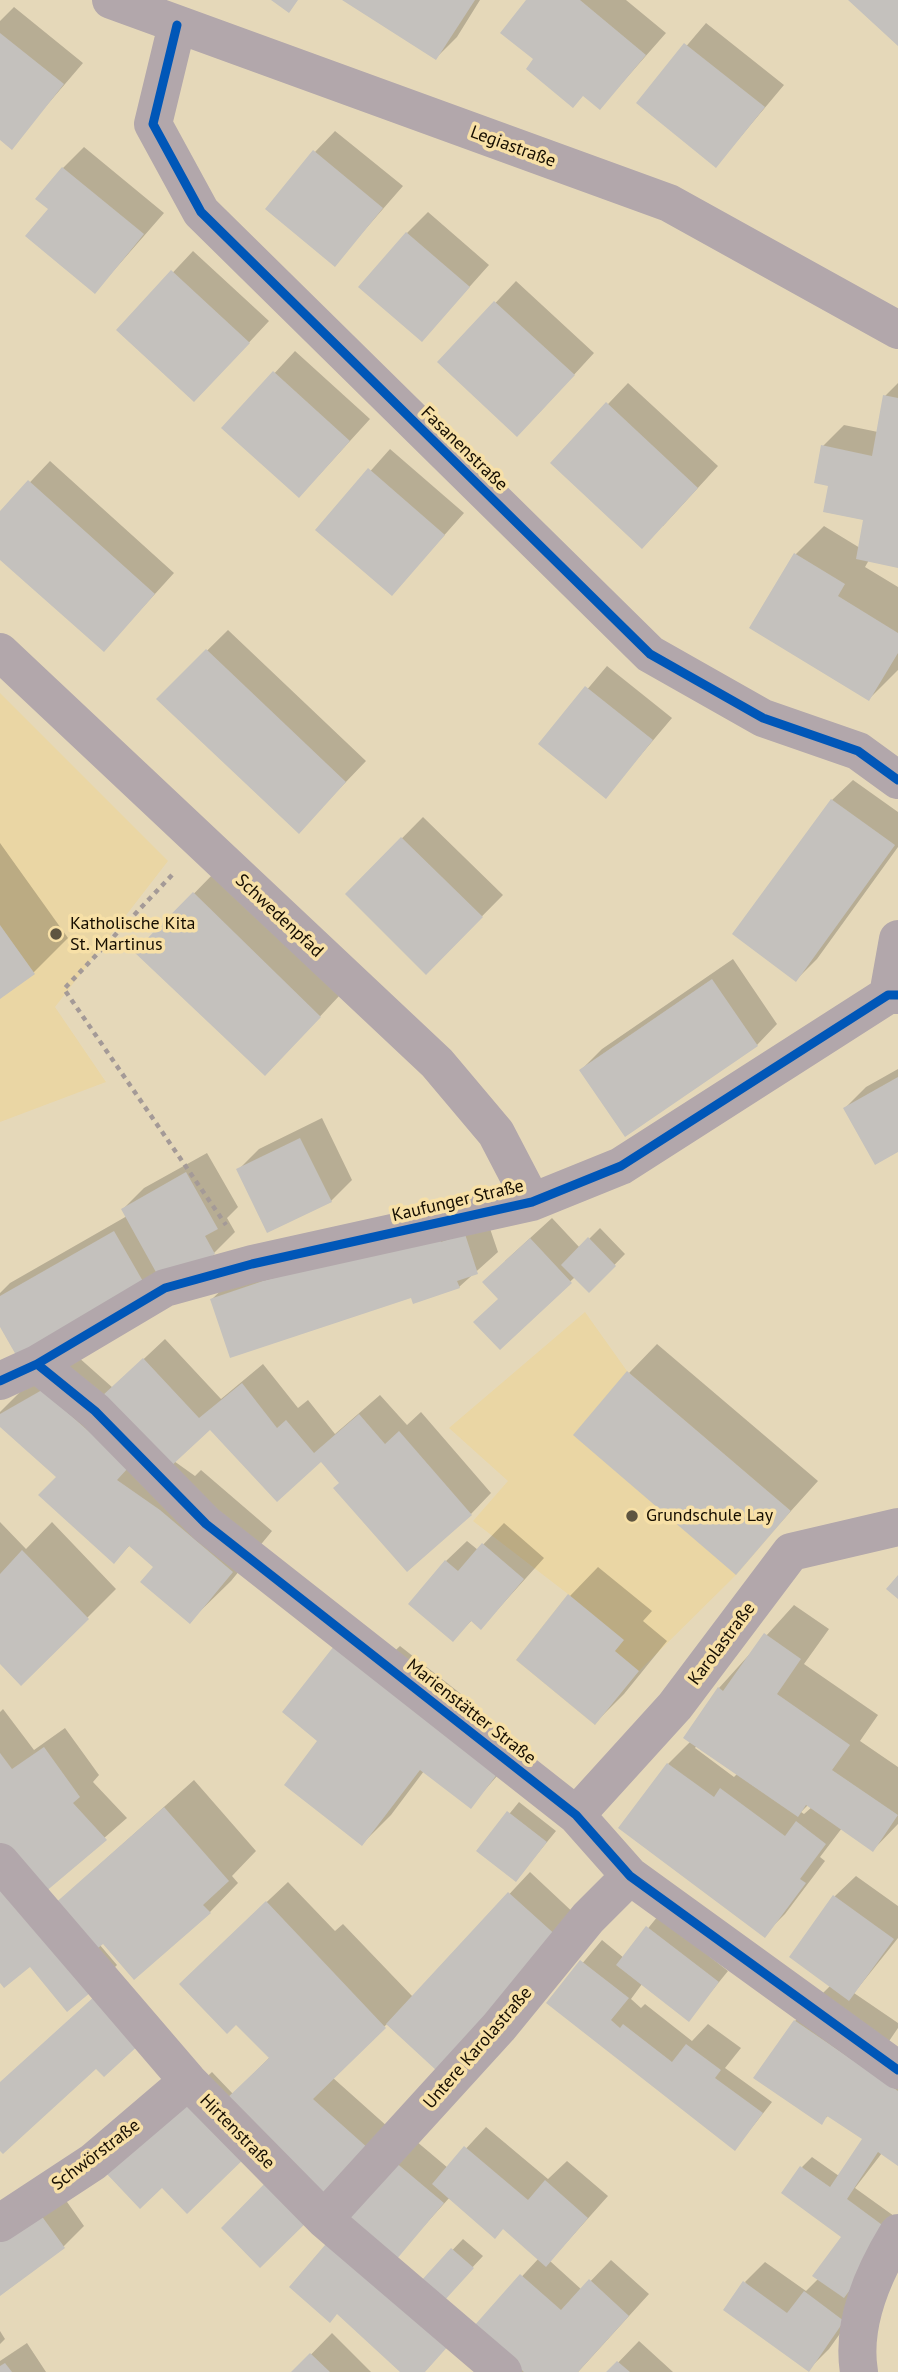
<!DOCTYPE html>
<html>
<head>
<meta charset="utf-8">
<style>
	body { margin:0 }
	canvas { display:block; background:#e5d8b9 }
</style>
</head>
<body>
<canvas width="898" height="2372"></canvas>
<script>
const ctx = document.querySelector('canvas').getContext('2d');
ctx.lineJoin = 'round';
function fill(path, color) { ctx.fillStyle = color; ctx.fill(path, 'evenodd'); }
function strokePath(path, color, width, dash) { ctx.strokeStyle = color; ctx.lineWidth = width; ctx.lineCap = dash ? 'butt' : 'round'; ctx.setLineDash(dash || []); ctx.stroke(path); }
function write(font, color, halo, rows, align = 'center') {
  ctx.font = font + ' "PT Sans",sans-serif'; ctx.lineWidth = 7; ctx.setLineDash([]); ctx.textBaseline = 'middle'; ctx.strokeStyle = halo; ctx.fillStyle = color; for (const [text, x, y, turn = 0] of rows) {
    ctx.save(); ctx.translate(x, y); ctx.rotate((+turn || 0) * Math.PI / 180); ctx.textAlign = isNaN(turn) ? turn : align; if (halo) ctx.strokeText(text, 0, 0); ctx.fillText(text, 0, 0); ctx.restore();
  }
}
fill(new Path2D(`
	M0 693 168 861 55 1007 106 1082 0 1122Z
	M585 1312 627 1371 791 1511 736 1575 639 1671 595 1725 516 1660 568 1594 473 1521 508 1481 449 1428Z`), '#ead6a4');
fill(new Path2D(`
	M345 0H480L457 37 436 58Z
	M529 0H626L666 33 600 108 535 59Z
	M14 7 83 63 11 147 0 138V21Z
	M706 23 784 85 716 166 638 103Z
	M335 131 403 186 335 264 315 152Z
	M84 147 164 213 95 292 50 209 63 168Z
	M428 212 489 265 422 340 407 233Z
	M193 251 269 321 215 379 119 330Z
	M516 281 594 353 538 414 440 362Z
	M295 351 370 419 319 475 224 428Z
	M628 383 718 466 663 526 552 463Z
	M898 383V566L869 560 865 567 898 587V670L869 699 795 555 824 526 860 548 865 519 830 484 823 446 844 425 878 432 885 396Z
	M390 449 464 513 392 594 318 530Z
	M50 461 174 573 124 628 0 558V514Z
	M228 630 366 761 299 831 158 699Z
	M607 666 672 718 606 796 541 744Z
	M853 780 898 812V847L817 959 796 980 832 800Z
	M423 817 503 895 426 973 347 894Z
	M0 843 68 938 34 972 0 997Z
	M215 872 340 995 286 1053 137 952Z
	M733 959 777 1024 757 1045 581 1070 602 1049Z
	M898 1069V1150L845 1108 866 1087Z
	M322 1118 352 1180 331 1201 238 1170 259 1149Z
	M207 1153 238 1207 227 1218 235 1232 214 1253 163 1281 0 1323V1293L10 1283 127 1216 123 1209 144 1188Z
	M485 1214 498 1252 459 1287 412 1295 212 1299 233 1279Z
	M552 1218 580 1248 600 1228 625 1254 589 1291 575 1277 500 1348V1298L505 1261Z
	M165 1339 221 1399 263 1364 298 1408 308 1400 335 1434 380 1395 407 1425 421 1412 491 1493 471 1514 321 1459 210 1428 174 1461 195 1476 201 1470 272 1531 231 1581 190 1621 156 1566 130 1545 114 1562 58 1476 0 1425V1412L27 1385 77 1356 113 1388Z
	M657 1344 818 1481 735 1573 629 1373Z
	M0 1522 26 1549 52 1522 116 1589 21 1684 0 1662Z
	M504 1523 544 1558 481 1628 472 1620 453 1640 446 1561 467 1541 478 1550Z
	M598 1567 652 1611 643 1621 667 1641 624 1694 595 1723 570 1596Z
	M794 1605 829 1629 804 1664 878 1715 860 1741 898 1767V1824L873 1850 842 1828 820 1857 825 1861 785 1914 764 1935 668 1764 691 1741 719 1688ZM697 1745 738 1773 734 1777 695 1748ZM808 1805 812 1807 804 1814 801 1812Z
	M400 1646 475 1705 469 1714 518 1752 470 1807 424 1771 391 1815 362 1844 381 1664Z
	M3 1709 34 1750 65 1728 99 1775 93 1782 127 1818 47 1888 58 1902 194 1780 256 1851 232 1876 238 1883 210 1912 99 1944 117 1965 96 1986 30 1964 0 1980V1712Z
	M519 1802 556 1831 516 1880 479 1851Z
	M530 1872 578 1917 458 2047 388 2023 332 2077 388 2127 343 2176 287 2164 128 2151 212 2072 233 2094 270 2057 202 1963 288 1882 335 1931 343 1924 413 1997Z
	M856 1876 898 1906V1938L854 1993 898 2023V2028L885 2047 898 2056V2164L882 2153 855 2188 894 2216 864 2300 829 2349 808 2370 745 2282 765 2262 806 2291 819 2278 843 2237 802 2167 812 2157 839 2176 864 2139 829 2115 821 2122 795 2021 831 1985 835 1896Z
	M658 1916 728 1971 689 2019 642 1984 631 1999 641 2008 645 2004 692 2041 708 2024 741 2048 725 2068 772 2102 735 2149 549 2003 602 1940 624 1958Z
	M486 2127 548 2179 567 2161 608 2196 550 2261 582 2290 611 2260 649 2294 578 2372H506L477 2325 539 2258 504 2228 450 2197 396 2257 423 2281 463 2239 483 2256 443 2299 424 2372H403L338 2313 292 2287 416 2141 448 2168Z
	M60 2192 84 2226 63 2247 0 2293V2235Z
	M0 2331 5 2339 0 2344Z
	M332 2333 371 2372H294Z
	M639 2341 673 2372H609Z
	M27 2343 46 2372H0V2361Z`), '#0003');
fill(new Path2D(`
	M271 0H298L289 13Z
	M342 0H475L436 60Z
	M526 0H580L646 55 600 110 583 96 573 108 526 69 533 59 500 33Z
	M848 0H898V46Z
	M0 33 64 84 12 150 0 140Z
	M684 43 765 107 716 168 636 103Z
	M313 150 383 208 335 267 265 209Z
	M62 167 144 234 95 294 25 236 48 209 35 199Z
	M406 232 470 287 422 342 358 287Z
	M171 270 250 343 194 402 116 330Z
	M494 301 575 375 517 437 437 362Z
	M273 371 350 441 299 498 221 428Z
	M883 395 898 398V568L856 559 863 520 823 512 828 486 814 483 821 445 872 456Z
	M606 402 698 488 642 549 550 463Z
	M368 468 445 535 392 596 315 530Z
	M28 480 155 594 104 652 0 560V511Z
	M794 553 845 584 838 596 898 633V653L869 701 749 628Z
	M206 649 346 782 299 834 156 699Z
	M585 686 653 740 606 799 538 744Z
	M831 799 895 845 796 982 732 934Z
	M401 837 483 917 426 975 345 894Z
	M193 892 321 1017 265 1076 134 952Z
	M0 925 35 974 0 999Z
	M712 979 758 1046 625 1137 579 1070Z
	M898 1077V1152L875 1165 843 1108Z
	M300 1138 332 1202 267 1233 236 1169Z
	M186 1172 218 1229 205 1236 215 1254 162 1283 121 1209Z
	M114 1231 148 1290 20 1362 0 1327V1296Z
	M438 1233 441 1242 465 1234 478 1274 457 1281 460 1288 413 1304 411 1298 230 1358 210 1299 263 1281Z
	M588 1237 616 1266 589 1293 561 1265Z
	M530 1238 572 1283 500 1350 473 1322 498 1299 482 1282Z
	M143 1358 199 1418 242 1383 277 1428 286 1420 314 1453 359 1414 385 1444 399 1431 472 1515 407 1572 333 1488 339 1483 321 1462 277 1502 210 1430 169 1468 102 1396Z
	M627 1371 791 1511 736 1575 573 1435Z
	M42 1390 129 1467 117 1480 160 1510 233 1572 190 1624 140 1582 153 1567 129 1546 114 1564 38 1495 56 1477 0 1427V1414Z
	M482 1543 524 1579 481 1630 471 1621 453 1642 408 1604 445 1560 458 1571Z
	M22 1550 89 1619 21 1686 0 1664V1574Z
	M898 1575V1599L886 1589Z
	M568 1594 624 1640 615 1651 639 1671 595 1725 516 1660Z
	M764 1633 801 1659 777 1694 850 1745 832 1770 898 1815 873 1852 806 1805 798 1817 683 1738 718 1687 723 1691Z
	M334 1646 498 1773 471 1809 420 1770 362 1846 284 1785 317 1741 282 1712Z
	M44 1747 80 1797 73 1803 107 1840 44 1893 0 1849V1753L12 1769Z
	M667 1763 714 1797 720 1788 785 1836 796 1821 826 1844 800 1879 806 1883 765 1938 618 1828Z
	M164 1807 229 1881 203 1905 211 1913 134 1980 103 1944 93 1952 52 1906Z
	M507 1811 547 1842 516 1882 476 1851Z
	M0 1875 97 1987 67 2012 30 1967 4 1988 0 1983Z
	M508 1892 559 1938 437 2071 386 2024Z
	M833 1895 894 1939 849 2001 789 1957Z
	M266 1901 386 2028 313 2099 369 2149 322 2199 223 2102 269 2058 236 2025 227 2034 179 1984Z
	M646 1926 719 1982 689 2022 616 1965Z
	M580 1960 629 1998 611 2020 620 2028 623 2024 672 2062 686 2044 721 2070 715 2078 763 2113 735 2151 546 2003Z
	M96 1995 141 2043 104 2077 96 2069 3 2154 0 2151V2082Z
	M794 2020 898 2091V2166L878 2152 847 2199 885 2227 872 2260 844 2298 812 2276 841 2237 781 2193 800 2166 830 2187 862 2139 827 2116 822 2125 753 2078Z
	M190 2091 250 2153 187 2214 162 2188 140 2209 105 2172Z
	M464 2146 528 2200 545 2180 588 2218 546 2267 503 2229 495 2239 432 2184Z
	M394 2161 444 2203 396 2260 346 2218Z
	M271 2177 311 2218 260 2268 221 2228Z
	M38 2211 65 2248 0 2296V2239Z
	M331 2238 450 2344 425 2372H400L337 2314 330 2323 289 2287Z
	M451 2248 474 2268 444 2301 421 2281Z
	M520 2274 561 2310 589 2279 629 2316 578 2372H524L474 2326Z
	M743 2281 787 2313 804 2291 844 2321 809 2372 723 2310Z
	M310 2353 330 2372H291Z
	M617 2361 630 2372H606Z
	M5 2363 12 2372H0V2366Z`), '#c4c1bd');
strokePath(new Path2D(`
	M172 875 64 989 226 1225`), '#a49a97', 4.5, [5, 5]);
strokePath(new Path2D(`
	M111 0 669 203 898 330
	M177 25 153 124 201 212 650 654 763 718 858 751 898 780
	M0 652 437 1063 496 1133 532 1202
	M888 995 898 939
	M37 1364 95 1411 206 1524 576 1815 630 1876 898 2070
	M0 1381 37 1364 165 1288 252 1264 532 1202 621 1166 888 995H898
	M576 1815 675 1706 791 1552 898 1527
	M0 1862 188 2081 324 2219 503 2372
	M324 2219 499 2027 588 1918 630 1876
	M0 2223 93 2162 188 2081
	M859 2372C851 2323 873 2274 898 2233`), '#b2a7ab', 38);
strokePath(new Path2D(`
	M177 25 153 124 201 212 650 654 763 718 858 751 898 780
	M37 1364 95 1411 206 1524 576 1815 630 1876 898 2070
	M0 1381 37 1364 165 1288 252 1264 532 1202 621 1166 888 995H898`), '#0057b8', 9);
for (const [x, y, r, color] of [
	[56,934,7,"#5e5541"],
	[632,1516,7,"#5e5541"]
]) { const dot = new Path2D(); dot.arc(x, y, r, 0, 2 * Math.PI); ctx.fillStyle = color; ctx.fill(dot); strokePath(dot, '#f7e0a7', 2.5); }
write('18px', '#160e00', '#f7e0a7', [
	["Legiastraße",513,147,20],
	["Fasanenstraße",464,449,44],
	["Schwedenpfad",279,916,43],
	["Kaufunger Straße",458,1201,-13],
	["Karolastraße",722,1644,-53],
	["Marienstätter Straße",471,1712,38],
	["Untere Karolastraße",478,2048,-49],
	["Hirtenstraße",237,2132,45],
	["Schwörstraße",96,2155,-37]
]);
write('18px', '#160e00', '#f7e0a7', [
	["Katholische Kita",70,924],
	["St. Martinus",70,945],
	["Grundschule Lay",646,1516]
], 'left');
</script>
</body>
</html>
